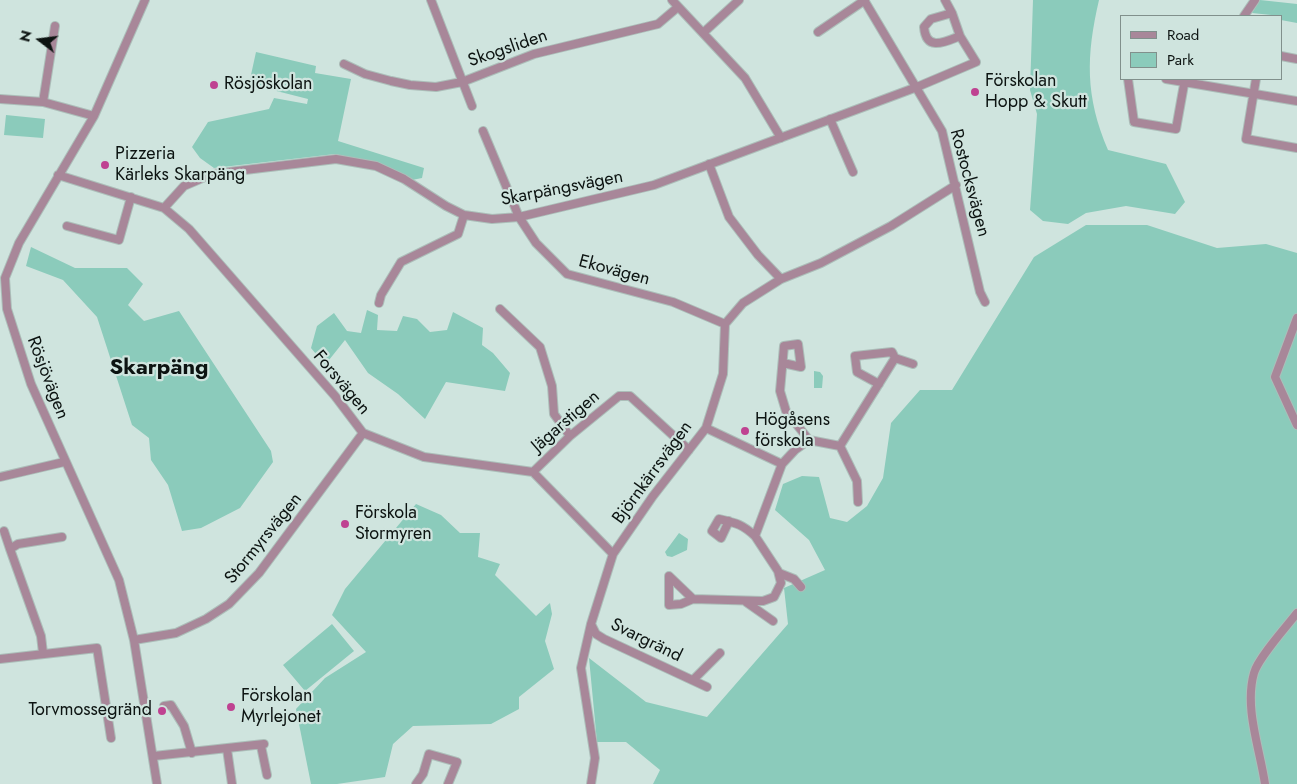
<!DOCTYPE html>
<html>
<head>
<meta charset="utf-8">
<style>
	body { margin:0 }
	#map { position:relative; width:1297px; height:784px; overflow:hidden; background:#cfe4de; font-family:Jost,sans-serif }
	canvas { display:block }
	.legend { position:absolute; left:1120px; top:15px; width:162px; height:65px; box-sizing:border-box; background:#cfe4de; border:1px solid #81908c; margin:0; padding:6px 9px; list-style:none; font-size:15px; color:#0c1311 }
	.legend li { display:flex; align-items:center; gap:10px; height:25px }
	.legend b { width:25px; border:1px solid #81908c }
	.north { position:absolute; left:15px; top:15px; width:50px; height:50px; -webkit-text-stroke:4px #cfe4de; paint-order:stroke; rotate:285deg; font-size:14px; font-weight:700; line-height:20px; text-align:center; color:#0c1311 }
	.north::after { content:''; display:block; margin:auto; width:18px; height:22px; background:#0c1311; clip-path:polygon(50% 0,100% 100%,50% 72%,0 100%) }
</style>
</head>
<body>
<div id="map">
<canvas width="1297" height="784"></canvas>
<ul class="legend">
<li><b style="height:6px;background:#a88799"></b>Road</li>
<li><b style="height:14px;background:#8bcbbb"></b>Park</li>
</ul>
<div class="north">N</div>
</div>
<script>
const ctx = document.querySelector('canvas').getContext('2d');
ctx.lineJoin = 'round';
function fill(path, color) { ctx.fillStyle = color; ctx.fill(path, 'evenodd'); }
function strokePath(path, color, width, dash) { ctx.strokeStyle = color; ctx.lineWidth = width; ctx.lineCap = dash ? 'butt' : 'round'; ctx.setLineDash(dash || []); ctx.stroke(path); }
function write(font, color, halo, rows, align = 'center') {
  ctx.font = font + ' Jost,sans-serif'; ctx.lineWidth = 4.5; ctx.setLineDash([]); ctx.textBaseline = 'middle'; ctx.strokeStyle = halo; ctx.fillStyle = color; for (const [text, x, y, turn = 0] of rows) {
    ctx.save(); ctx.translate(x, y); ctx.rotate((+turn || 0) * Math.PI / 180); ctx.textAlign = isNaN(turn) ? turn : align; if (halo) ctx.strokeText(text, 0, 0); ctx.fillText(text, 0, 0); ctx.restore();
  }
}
fill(new Path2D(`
	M1033 0H1099C1086 56 1085 96 1108 150L1166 164 1185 202 1175 214 1126 206 1086 213 1068 224 1043 221 1030 210 1037 114 1030 90Z
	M1260 0 1297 4V23L1281 20V16L1252 13Z
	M256 52 316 66 315 73 351 79 338 141 424 168 422 178 412 180 368 161 335 154 214 168 200 158 192 147 208 122 269 109 274 98 307 104 308 99 249 84Z
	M6 115 45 119 43 138 4 135Z
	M1086 225H1147L1217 248 1266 244 1297 253V784H653L660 770 626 742H597L589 658 646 702 707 717 788 624 784 588 825 570 809 540 775 510 783 484 802 476 819 477 830 518 847 522 867 506 883 478 891 423 920 390H952L1034 257Z
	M31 247 75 268H127L143 284 128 305 144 321 179 311 271 451 273 462 240 508 201 528 182 531 168 485 151 460 149 438 132 425 97 317 63 280 26 266Z
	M367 310 378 315 377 330 397 331 403 316 417 319 430 332 447 330 453 312 483 328 482 345 493 353 510 373 505 391 446 382 425 419 398 394 368 373 345 340 325 365 311 348 317 326 334 313 347 331 361 333Z
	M814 371 820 372 823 376 822 388H814Z
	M416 504 441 515 460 533H480L478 557 500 564 495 575 536 616 550 603 552 614 545 641 554 669 519 697V709L491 724 413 726 393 744 385 777 337 784H311L296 709 325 678 366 652 332 615 345 589Z
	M679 533 688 539 687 550 672 557 667 556 665 552Z
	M332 624 354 651 305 691 283 665Z`), '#8bcbbb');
const street = new Path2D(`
	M145 0 94 116 19 243 5 278 7 309 31 384 119 580 134 640 157 784
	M431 0 472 106
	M672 0 745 78 781 138
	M864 0 942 131 980 292 985 302
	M945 0 952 13
	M1244 16 1255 0
	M818 32 865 0
	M703 33 739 0
	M1281 56 1297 59
	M344 64 365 74 391 81 410 85 436 87 462 82 534 54 658 24 678 7
	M1128 79 1134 122 1176 129 1185 79
	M1166 79 1297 101
	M1256 79 1246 139 1297 148
	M0 99 43 102 94 116
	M43 102 55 26
	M830 119 853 172
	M483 131 519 217 536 243 567 274 673 302 725 324
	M709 164 729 217 758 255 781 279
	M58 175 164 208 189 229 335 396 363 433 424 457 533 472 613 554
	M164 208 184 186 212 174 336 159 376 166 404 179 446 206 464 215 492 219 519 217 654 185 917 87 976 62 960 36 952 13 931 19 924 27C926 52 945 42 960 36
	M67 226 119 240 131 197
	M379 303 381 295 401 262 458 234 464 215
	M500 309 540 347 552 386 554 414 570 436
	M1297 318 1275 377 1297 425
	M895 358 913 364
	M783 363 801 367 798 344 784 346 780 391 786 411 809 440
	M706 428 782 464
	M840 446 895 358 892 352 855 356 857 372 879 384
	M533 472 570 436 619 396H630L689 450
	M0 477 64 462
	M729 521 721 538 712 531 719 519C736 523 742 524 755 536
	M4 531 10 549
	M779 573 794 579 801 587
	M693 599 681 604 669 605V576L693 599 763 601 774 597 781 583 778 571 755 536 782 464 795 450 809 440 840 446 857 481 858 502
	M746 602 773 621
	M591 624 596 634 604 639 707 687
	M134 640 176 633 206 619 229 604 259 573 363 433
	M43 653 41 636 10 549 18 544 62 537
	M0 659 97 648 111 738
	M693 680 720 653
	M164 706 171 705 184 726 192 753
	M261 746 267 775
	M227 749 232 784
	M154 756 264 744
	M416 784 423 774 429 754 457 762 448 784
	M591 784 595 758 581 668 591 624 613 554 653 496 706 428 723 374 725 324 743 303 781 279 821 263 891 226 956 185
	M1265 784C1260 749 1244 708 1254 673 1258 658 1287 626 1297 613`);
strokePath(street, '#acbeb9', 10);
strokePath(street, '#a88799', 8);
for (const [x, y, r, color] of [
	[214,85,5,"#bf4291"],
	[975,92,5,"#bf4291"],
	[105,165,5,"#bf4291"],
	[745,431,5,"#bf4291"],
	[345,524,5,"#bf4291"],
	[231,707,5,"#bf4291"],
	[162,711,5,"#bf4291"]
]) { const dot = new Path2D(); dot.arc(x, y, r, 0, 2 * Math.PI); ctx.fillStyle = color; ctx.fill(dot); strokePath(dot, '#cfe4de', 2); }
write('18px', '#0c1311', '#cfe4de', [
	["Skogsliden",508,49,-19],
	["Rostocksvägen",969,183,75],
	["Skarpängsvägen",562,189,-11],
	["Ekovägen",614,271,15],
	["Rösjövägen",47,378,69],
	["Forsvägen",341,383,50],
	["Jägarstigen",566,422,-41],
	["Björnkärrsvägen",653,473,-54],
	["Stormyrsvägen",264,539,-51],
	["Svargränd",646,641,26]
]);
write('18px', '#0c1311', '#cfe4de', [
	["Förskolan",985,82],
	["Hopp & Skutt",985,103],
	["Rösjöskolan",224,85],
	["Pizzeria",115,155],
	["Kärleks Skarpäng",115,176],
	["Högåsens",755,421],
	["förskola",755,442],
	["Förskola",355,514],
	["Stormyren",355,535],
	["Förskolan",241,697],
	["Myrlejonet",241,718],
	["Torvmossegränd",152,711,"right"]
], 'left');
write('bold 22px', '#0c1311', '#cfe4de', [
	["Skarpäng",159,369]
]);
</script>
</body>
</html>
